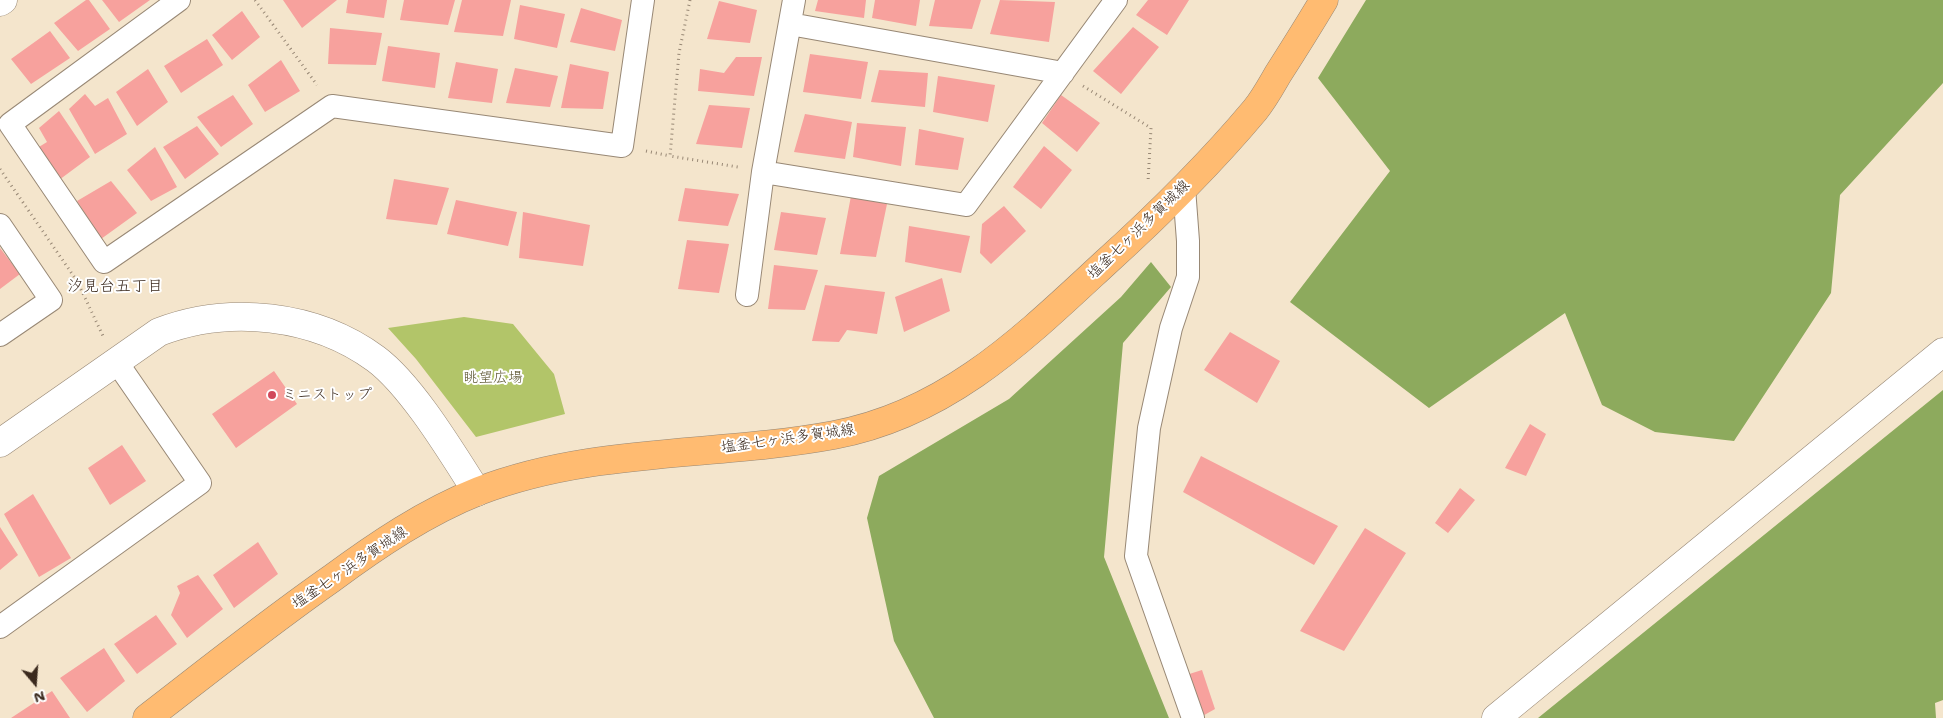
<!DOCTYPE html>
<html>
<head>
<meta charset="utf-8">
<style>
	body { margin:0 }
	#map { position:relative; width:1943px; height:718px; overflow:hidden; background:#f4e5cc; font-family:"Shantell Sans",sans-serif }
	canvas { display:block }
	.north { position:absolute; left:10px; top:658px; width:50px; height:50px; -webkit-text-stroke:4px #fff; paint-order:stroke; rotate:162deg; font-size:14px; font-weight:700; line-height:20px; text-align:center; color:#3b2a1e }
	.north::after { content:''; display:block; margin:auto; width:18px; height:22px; background:#3b2a1e; clip-path:polygon(50% 0,100% 100%,50% 72%,0 100%) }
</style>
</head>
<body>
<div id="map">
<canvas width="1943" height="718"></canvas>
<div class="north">N</div>
</div>
<script>
const ctx = document.querySelector('canvas').getContext('2d');
ctx.lineJoin = 'round';
function fill(path, color) { ctx.fillStyle = color; ctx.fill(path, 'evenodd'); }
function strokePath(path, color, width, dash) { ctx.strokeStyle = color; ctx.lineWidth = width; ctx.lineCap = dash ? 'butt' : 'round'; ctx.setLineDash(dash || []); ctx.stroke(path); }
function write(font, color, halo, rows, align = 'center') {
  ctx.font = font + ' "Shantell Sans","Klee One",sans-serif'; ctx.lineWidth = 4; ctx.setLineDash([]); ctx.textBaseline = 'middle'; ctx.strokeStyle = halo; ctx.fillStyle = color; for (const [text, x, y, turn = 0] of rows) {
    ctx.save(); ctx.translate(x, y); ctx.rotate((+turn || 0) * Math.PI / 180); ctx.textAlign = isNaN(turn) ? turn : align; if (halo) ctx.strokeText(text, 0, 0); ctx.fillText(text, 0, 0); ctx.restore();
  }
}
fill(new Path2D(`
	M464 317 513 324 554 374 565 414 476 437 416 359 388 328Z`), '#b2c569');
fill(new Path2D(`
	M1366 0H1943V83L1840 195 1831 293 1734 441 1655 432 1602 405 1565 313 1429 408 1290 302 1390 171 1318 78Z
	M1151 262 1171 287 1123 343 1104 557 1169 718H934L894 641 867 518 879 476 1009 399 1121 297Z
	M1943 390V700L1935 703 1936 718H1538Z`), '#8daa5d');
fill(new Path2D(`
	M86 0H89L110 29 78 51 54 23Z
	M102 0H150L119 22Z
	M283 0H337L302 28Z
	M348 0H387L384 18 346 13Z
	M404 0H455L448 25 400 20Z
	M462 0H511L503 36 454 32Z
	M818 0H866L864 18 815 11Z
	M875 0H920L916 26 872 18Z
	M935 0H981L972 29 929 26Z
	M1000 0 1055 2 1049 42 990 34Z
	M1148 0H1189L1167 35 1136 15Z
	M719 1 757 10 750 43 707 39Z
	M520 5 565 14 557 48 514 39Z
	M581 8 622 20 615 51 570 42Z
	M242 11 260 37 232 60 212 35Z
	M1133 27 1159 47 1121 94 1093 71Z
	M330 28 382 33 376 65 328 64Z
	M50 31 70 58 31 84 11 59Z
	M207 39 223 65 181 93 164 66Z
	M388 46 440 53 435 88 382 81Z
	M810 54 868 62 861 99 803 92Z
	M736 57H762L754 96 698 91 700 69 724 73Z
	M281 60 300 91 265 112 248 85Z
	M456 62 498 69 492 103 448 98Z
	M570 64 609 72 603 109 561 108Z
	M515 68 558 76 550 107 506 103Z
	M148 69 168 102 137 126 116 92Z
	M879 70 928 73 925 107 871 102Z
	M938 76 995 85 988 122 933 112Z
	M85 94 95 106 108 98 127 134 95 154 69 109Z
	M233 95 253 124 221 147 197 117Z
	M1061 95 1100 123 1077 152 1042 123Z
	M709 105 750 108 742 148 696 144Z
	M59 111 90 157 59 180 34 150 47 142 39 128Z
	M805 114 852 122 845 159 794 152Z
	M857 123 906 127 901 166 853 157Z
	M197 126 219 154 185 179 163 147Z
	M919 129 964 138 958 170 915 165Z
	M1044 146 1072 170 1041 209 1013 187Z
	M155 147 177 187 151 201 127 170Z
	M394 179 449 188 437 225 386 219Z
	M111 181 137 213 101 239 77 201Z
	M685 188 739 194 728 226 678 221Z
	M851 196 887 204 876 257 840 254Z
	M456 200 517 212 508 246 447 234Z
	M1004 206 1026 231 991 264 980 253 982 224Z
	M523 212 590 225 583 266 519 258Z
	M781 212 826 218 817 255 774 250Z
	M909 226 970 236 961 273 905 262Z
	M687 240 729 244 719 293 678 289Z
	M0 248 20 274 0 289Z
	M774 265 818 270 805 310 768 309Z
	M942 278 950 311 904 332 895 297Z
	M825 285 885 292 877 334 847 330 839 342 812 341Z
	M1230 332 1280 361 1257 403 1204 370Z
	M274 371 297 404 236 448 212 414Z
	M1530 424 1546 434 1526 476 1505 468Z
	M122 445 146 481 110 505 88 468Z
	M1201 456 1338 526 1314 565 1183 492Z
	M1460 488 1475 500 1448 533 1435 523Z
	M33 494 71 558 39 577 4 514Z
	M0 527 18 555 0 570Z
	M1365 528 1406 553 1344 651 1300 631Z
	M258 542 278 574 234 608 213 575Z
	M198 575 223 609 187 638 171 615 180 593 177 586Z
	M156 615 177 644 137 674 114 644Z
	M104 648 125 681 87 712 60 678Z
	M1202 670 1215 709 1199 718 1183 676Z
	M52 691 70 718H11Z`), '#f7a19d');
const minor = new Path2D(`
	M179 0 10 124 104 262 332 106 622 146 643 0
	M790 24 1063 73
	M763 172 966 205 1116 0
	M1184 188 1188 241V277L1171 328 1149 428 1136 556 1193 718
	M0 225 51 300 0 335
	M747 295 763 172 794 0
	M0 627 200 483 116 361`);
const tertiary = new Path2D(`
	M0 2 3 0
	M0 443 159 332C229 305 315 314 376 359 412 386 452 453 477 492
	M1496 718 1943 352`);
const primary = new Path2D(`
	M147 718C208 671 268 623 331 579 377 545 426 512 479 491 593 447 716 457 834 435 947 414 1023 339 1104 264 1157 216 1209 165 1255 110 1264 99 1271 86 1278 74 1294 49 1309 25 1324 0`);
strokePath(minor, '#988875', 24);
strokePath(tertiary, '#988875', 29);
strokePath(primary, '#988875', 29);
strokePath(new Path2D(`
	M255 0 317 85
	M690 0 679 53 670 156 738 167
	M1083 86 1151 128 1148 182
	M646 151 670 156
	M0 169 77 281 104 338`), '#988875', 3, [1, 4]);
strokePath(minor, '#fff', 22);
strokePath(tertiary, '#fff', 28);
strokePath(primary, '#ffbb71', 28);
for (const [x, y, r, color] of [
	[272,395,5,"#d1495b"]
]) { const dot = new Path2D(); dot.arc(x, y, r, 0, 2 * Math.PI); ctx.fillStyle = color; ctx.fill(dot); strokePath(dot, '#fff', 2); }
write('15px', '#3b2a1e', '#fff', [
	["塩釜七ヶ浜多賀城線",1139,230,-44],
	["塩釜七ヶ浜多賀城線",788,439,-8],
	["塩釜七ヶ浜多賀城線",350,568,-34]
]);
write('15px', '#5f5834', '#fff', [
	["眺望広場",493,378]
]);
write('15px', '#3b2a1e', '#fff', [
	["ミニストップ",282,395]
], 'left');
write('16px', '#3b2a1e', '#fff', [
	["汐見台五丁目",115,287]
]);
</script>
</body>
</html>
